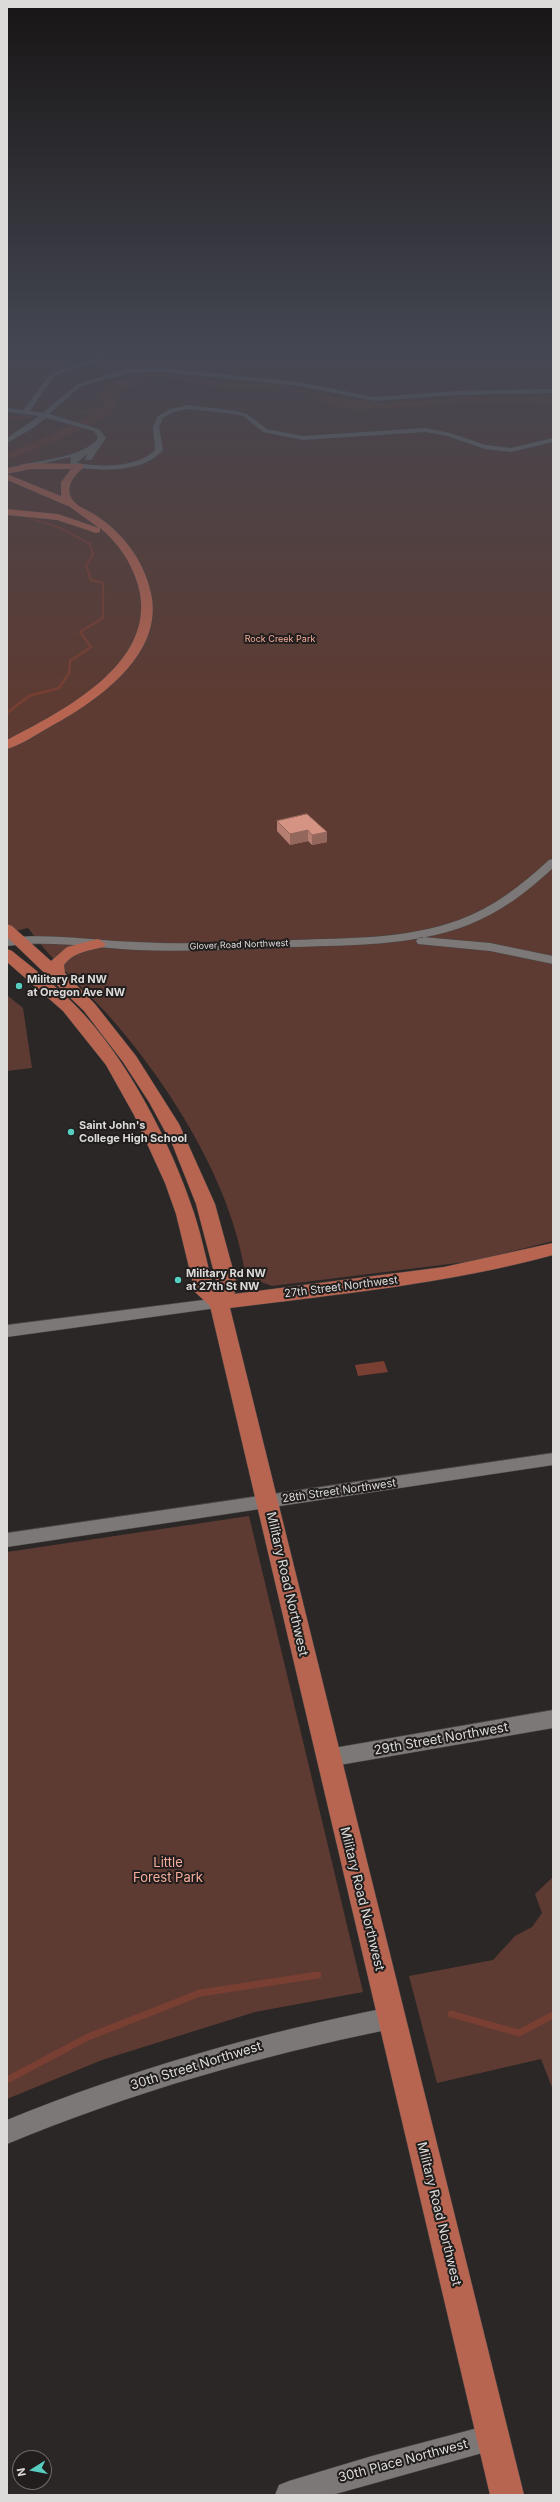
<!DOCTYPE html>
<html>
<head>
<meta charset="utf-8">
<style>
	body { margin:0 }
	#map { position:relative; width:560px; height:2502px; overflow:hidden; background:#2b2726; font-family:Inter,sans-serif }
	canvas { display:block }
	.frame { position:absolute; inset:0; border:8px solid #dddbda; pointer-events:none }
	.north { position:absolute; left:12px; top:2450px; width:40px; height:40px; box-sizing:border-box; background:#211e1d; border:1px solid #6c6a69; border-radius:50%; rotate:259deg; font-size:11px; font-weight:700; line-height:16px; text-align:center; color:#dddbda }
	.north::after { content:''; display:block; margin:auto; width:14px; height:18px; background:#58cec0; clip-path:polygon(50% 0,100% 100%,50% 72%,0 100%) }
</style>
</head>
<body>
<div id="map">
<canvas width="560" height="2502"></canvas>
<div class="frame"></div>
<div class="north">N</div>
</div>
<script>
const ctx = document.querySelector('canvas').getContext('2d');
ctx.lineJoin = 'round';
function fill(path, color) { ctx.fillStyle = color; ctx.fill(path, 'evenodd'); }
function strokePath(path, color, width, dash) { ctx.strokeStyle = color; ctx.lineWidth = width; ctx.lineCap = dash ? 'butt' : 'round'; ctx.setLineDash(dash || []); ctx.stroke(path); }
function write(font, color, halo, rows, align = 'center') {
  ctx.font = font + ' Inter,sans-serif'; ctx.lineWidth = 4; ctx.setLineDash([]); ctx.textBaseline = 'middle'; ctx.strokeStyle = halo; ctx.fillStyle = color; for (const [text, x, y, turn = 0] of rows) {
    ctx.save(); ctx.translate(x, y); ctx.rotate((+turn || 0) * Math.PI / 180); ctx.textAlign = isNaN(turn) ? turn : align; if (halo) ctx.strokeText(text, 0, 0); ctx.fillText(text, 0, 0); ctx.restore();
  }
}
fill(new Path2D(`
	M7 350H553V1241L474 1261 272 1286 253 1279H246C234 1189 175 1093 116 1024 88 991 53 963 28 928L7 933Z
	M7 995 23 1008 32 1068 7 1071Z
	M249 1516 363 1992 255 2012 102 2060 7 2099V1552Z
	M553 1877V2090L541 2059 437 2083 409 1976 493 1960 515 1936 532 1927 542 1913 535 1894Z`), '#5d3b32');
fill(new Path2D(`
	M151 373 233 383 279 385 355 400 385 403 478 396 553 397V403L463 402 437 405 359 410 330 406 310 394 285 389 223 388 162 377 147 378 140 384 122 389 114 409 116 411C81 432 44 445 7 460V453L43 439 95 413 97 408 105 404 99 394 112 381Z
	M384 1361 388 1372 358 1376 355 1365Z`), '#783f32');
strokePath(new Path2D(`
	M139 368 145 361 146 350
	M58 414 102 410
	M7 417H31
	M25 516 60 528`), '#783f32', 2);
strokePath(new Path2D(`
	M7 713 29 696 59 688 69 673 70 661 91 647 80 632 103 618V583L91 580 86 565 93 555 90 544 58 527`), '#783f32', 2.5);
strokePath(new Path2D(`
	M451 2014 519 2033 553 2015
	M7 2080 88 2037 200 1993 318 1975`), '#783f32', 7);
const minor = new Path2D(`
	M100 350H106V355L94 363 55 375 30 411 43 413 77 384 129 369 163 368 299 382 374 397 457 391 553 389V393L457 395 374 401 299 386 163 372 129 373 81 386 49 414 99 429 106 438 91 460H85L87 454 77 463C100 467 138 468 155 450L153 427 158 416 170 409 189 405 236 411 247 414 267 429 303 436 425 428 450 433 486 445 511 448 553 438V442L511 452 485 449 447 436 425 432 303 440 263 432 243 416 234 414 189 409 174 412 163 418 159 427 163 450C144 473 97 472 70 466L71 457 20 469V465C43 460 86 456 98 438L94 431 46 418 33 428 7 443V438L39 416 7 412V408L23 410 51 373 90 360 100 354Z
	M553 859V868C527 892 501 912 468 925 413 946 352 945 294 947 242 949 189 952 137 950 93 948 51 940 7 946V938C51 933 93 941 137 942 189 945 242 942 294 940 349 938 407 939 459 920 494 907 522 885 549 860Z
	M422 937 490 943 553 956V964L490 951 418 944 416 941 418 938Z
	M219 1298 224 1299 227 1303 224 1307 7 1337V1325Z
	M553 1453V1465L7 1547V1533Z
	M553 1710V1728L328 1767 321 1764 318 1758 321 1752 328 1749Z
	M391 2007 399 2010 402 2018 399 2026 391 2029C259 2056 132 2092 7 2144V2120C132 2069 259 2033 391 2007Z
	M493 2424 502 2428 506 2437 502 2446 493 2450 332 2495H275L279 2485 289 2481 372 2456Z`);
const major = new Path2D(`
	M31 463 83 464V468C74 476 65 486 72 499 76 506 90 511 97 516 124 534 144 561 151 593 165 656 94 703 48 728 35 735 21 745 7 749V740C62 711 160 663 138 585 131 562 119 544 100 528V532L96 533 57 520 7 515V509L58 514 99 528 70 507 7 480V474L61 496V482L71 469H31L7 474V468Z
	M7 924 12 926 51 961 67 947 98 939 106 944 103 947C88 951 74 952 64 965L65 973 95 1004 136 1056 179 1124 215 1204 238 1288 234 1294 444 1267 553 1243V1255C447 1284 339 1294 230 1308L524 2495H490L210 1306 195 1292 176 1214 165 1183 134 1115 106 1065 63 1011 7 962V949L12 951C33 968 55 985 74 1004 127 1057 171 1143 194 1213 202 1237 207 1264 214 1289L217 1291 218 1288 196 1204 173 1146 149 1102 123 1062 84 1011 7 937Z`);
strokePath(minor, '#484544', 1);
strokePath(major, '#484544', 1);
fill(minor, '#7c7877');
fill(major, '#b76551');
fill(new Path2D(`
	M277 821 327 832V842L312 845 308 841 290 845 277 831Z`), '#b67e71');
fill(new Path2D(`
	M308 830V841L290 845V834Z
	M327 832V842L312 845V835Z`), '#94675c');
const building = new Path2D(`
	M307 814 327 832 312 835 308 830 290 834 277 821Z`);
fill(building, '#d49383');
strokePath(building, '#94675c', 1);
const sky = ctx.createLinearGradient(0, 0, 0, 701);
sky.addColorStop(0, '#181515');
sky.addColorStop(0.5, '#444752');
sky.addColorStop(1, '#44475200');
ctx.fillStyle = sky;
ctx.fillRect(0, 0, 560, 701);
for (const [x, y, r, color] of [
	[19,986,4,"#58cec0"],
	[71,1132,4,"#58cec0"],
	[178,1280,4,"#58cec0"]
]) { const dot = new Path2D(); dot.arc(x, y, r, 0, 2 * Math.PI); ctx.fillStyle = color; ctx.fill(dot); strokePath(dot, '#211e1d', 1.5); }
write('9px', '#f6ad9b', '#211e1d', [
	["Rock Creek Park",280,639]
]);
write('9px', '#dddbda', '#211e1d', [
	["Glover Road Northwest",239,945,-2]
]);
write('bold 11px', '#dddbda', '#211e1d', [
	["Military Rd NW",27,980],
	["at Oregon Ave NW",27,993],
	["Saint John's",79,1126],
	["College High School",79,1139],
	["Military Rd NW",186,1274],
	["at 27th St NW",186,1287]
], 'left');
write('11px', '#dddbda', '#211e1d', [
	["27th Street Northwest",341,1287,-7],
	["28th Street Northwest",339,1491,-8]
]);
write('13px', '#dddbda', '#211e1d', [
	["Military Road Northwest",287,1584,77],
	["29th Street Northwest",441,1739,-10],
	["Military Road Northwest",362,1899,76],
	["30th Street Northwest",196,2066,-17],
	["Military Road Northwest",439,2214,76],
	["30th Place Northwest",403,2461,-15]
]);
write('13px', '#f6ad9b', '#211e1d', [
	["Little",168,1863],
	["Forest Park",168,1878]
]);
</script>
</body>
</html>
